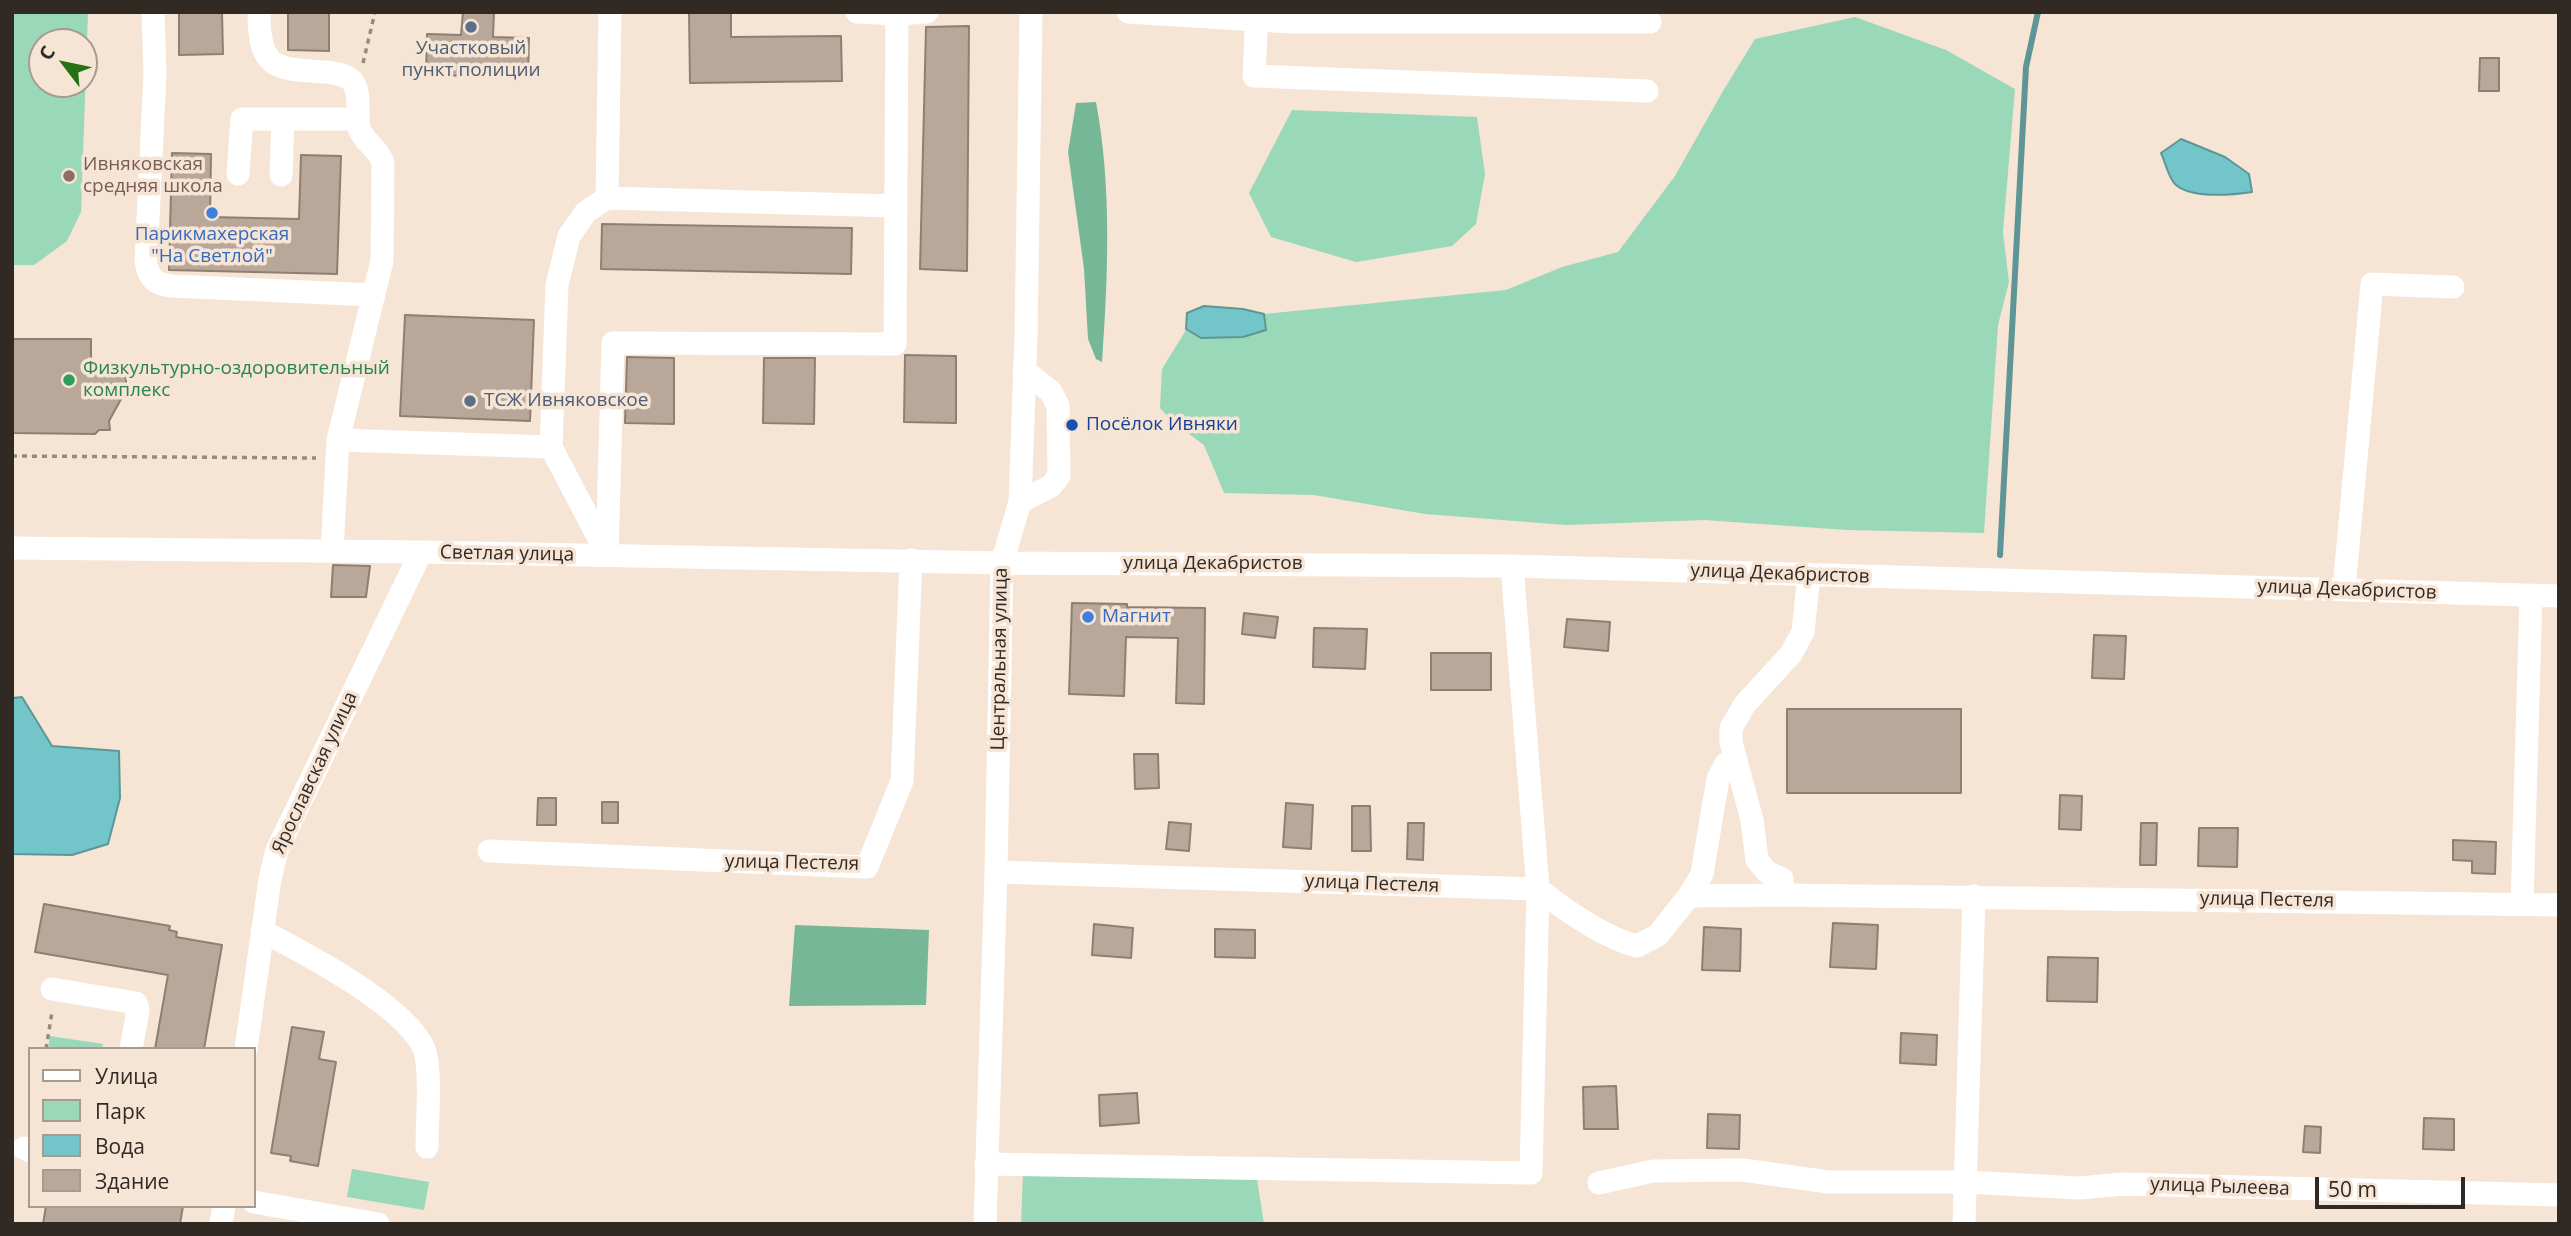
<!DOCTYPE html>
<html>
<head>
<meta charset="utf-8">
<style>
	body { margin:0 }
	#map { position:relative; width:2571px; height:1236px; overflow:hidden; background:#f6e4d5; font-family:"Open Sans",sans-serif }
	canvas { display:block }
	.frame { position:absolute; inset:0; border:14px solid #312a24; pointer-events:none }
	.legend { position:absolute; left:28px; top:1047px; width:228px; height:161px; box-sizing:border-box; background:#f6e4d5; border:2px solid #a79a8e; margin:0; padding:9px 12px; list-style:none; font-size:21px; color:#312a24 }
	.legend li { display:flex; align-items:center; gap:14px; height:35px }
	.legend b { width:35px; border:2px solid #a79a8e }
	.north { position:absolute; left:28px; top:28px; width:70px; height:70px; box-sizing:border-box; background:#f6e4d5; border:2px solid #a79a8e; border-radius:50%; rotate:302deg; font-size:19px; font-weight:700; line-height:28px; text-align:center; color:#312a24 }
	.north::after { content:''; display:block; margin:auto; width:24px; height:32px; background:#277115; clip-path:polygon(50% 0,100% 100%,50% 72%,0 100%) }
	.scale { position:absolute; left:2315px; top:1177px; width:150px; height:32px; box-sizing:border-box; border:4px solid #312a24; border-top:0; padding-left:9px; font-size:21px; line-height:24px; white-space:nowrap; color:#312a24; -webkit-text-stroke:5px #f6e4d5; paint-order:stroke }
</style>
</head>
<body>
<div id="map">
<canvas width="2571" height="1236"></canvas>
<div class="frame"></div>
<ul class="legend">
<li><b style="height:9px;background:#fff"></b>Улица</li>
<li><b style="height:19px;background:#99d8b9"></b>Парк</li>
<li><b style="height:19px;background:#72c5c8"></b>Вода</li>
<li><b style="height:19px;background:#b9a89a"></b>Здание</li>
</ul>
<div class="north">С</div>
<div class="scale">50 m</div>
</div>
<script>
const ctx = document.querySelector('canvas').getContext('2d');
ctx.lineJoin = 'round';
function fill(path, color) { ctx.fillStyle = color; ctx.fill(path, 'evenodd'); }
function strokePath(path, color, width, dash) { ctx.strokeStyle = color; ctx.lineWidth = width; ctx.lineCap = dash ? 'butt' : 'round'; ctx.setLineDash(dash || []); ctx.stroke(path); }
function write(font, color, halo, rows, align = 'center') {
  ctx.font = font + ' "Open Sans",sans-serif'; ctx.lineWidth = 7; ctx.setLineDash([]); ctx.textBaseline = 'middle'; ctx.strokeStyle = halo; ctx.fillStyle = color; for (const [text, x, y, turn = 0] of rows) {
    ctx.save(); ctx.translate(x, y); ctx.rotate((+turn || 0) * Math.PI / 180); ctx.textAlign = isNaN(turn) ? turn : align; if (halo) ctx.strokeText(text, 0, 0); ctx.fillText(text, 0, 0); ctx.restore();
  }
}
fill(new Path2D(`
	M12 12H88L81 212 67 241 34 265H12ZM42 42H84V84H42Z
	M1855 17 1946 50 2015 89 2003 232 2009 282 1998 325 1984 533 1847 530 1704 520 1566 525 1425 514 1314 495 1224 493 1204 445 1173 422 1160 408 1162 369 1186 330 1201 338 1266 330 1264 314 1506 290 1562 267 1618 252 1675 176 1723 91 1755 39Z
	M1292 110 1477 117 1485 174 1476 224 1452 246 1356 262 1271 237 1249 193Z
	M50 1036 103 1044 102 1049H48Z
	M352 1169 429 1182 424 1210 347 1197Z
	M1023 1173H1256L1264 1224H1021Z`), '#99d8b9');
fill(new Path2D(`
	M1096 102C1112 187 1108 277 1102 362L1096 359 1088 339 1084 269 1068 152 1076 103Z
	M795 925 929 930 926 1005 789 1006Z`), '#76b798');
const water = new Path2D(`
	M2181 139 2225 157 2249 174 2252 192C2232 195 2190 199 2175 184 2168 177 2165 161 2161 153Z
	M1204 306 1243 309 1264 314 1266 330 1243 337 1201 338 1186 329 1187 313Z
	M22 697 52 746 119 751 120 798 108 844 72 855 12 854V698Z`);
fill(water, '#72c5c8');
strokePath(water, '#5e9697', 2);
strokePath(new Path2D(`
	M2000 555 2026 67 2038 12`), '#5e9697', 6);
const building = new Path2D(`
	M179 12H222L223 54 179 55Z
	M288 12H329V51L288 50Z
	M463 12H494L493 37 529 38 528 77 426 75 427 34 461 35Z
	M689 12H731V37L841 36 842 81 690 83Z
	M969 26 967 271 920 269 926 27Z
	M2480 58H2499V91H2479Z
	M172 153 211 154 210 217 299 219 301 155 341 156 337 274 169 270Z
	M602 224 852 228 851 274 601 269Z
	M405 315 534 320 530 421 400 416Z
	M12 339H91V370L126 365V390L109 421 110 430H99L95 434 12 433Z
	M905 355 956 356V423L904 422Z
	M627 357 674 358V424L625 423Z
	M764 358H815L814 424 763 423Z
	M333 565 370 566 366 597H331Z
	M1072 603 1127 604V607L1205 608 1204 704 1176 703 1178 638 1126 637 1124 696 1069 694Z
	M1244 613 1278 617 1275 638 1242 634Z
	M1567 619 1610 622 1608 651 1564 647Z
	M1314 628 1367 629 1365 669 1313 667Z
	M2094 635 2126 636 2124 679 2092 678Z
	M1431 653H1491V690H1431Z
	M1787 709H1961V793H1787Z
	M1134 754H1158L1159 788 1135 789Z
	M2060 795 2082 796 2081 830 2059 829Z
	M538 798H556V825H537Z
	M602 802H618V823H602Z
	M1286 803 1313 805 1311 849 1283 847Z
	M1352 806H1370L1371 851H1352Z
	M1169 822 1191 824 1189 851 1166 849Z
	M1408 823H1424L1423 860 1407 859Z
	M2141 823H2157L2156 865H2140Z
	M2199 828H2238L2237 867 2198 866Z
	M2453 840 2496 842 2495 874 2472 873V861L2453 860Z
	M44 904 170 926 169 930 177 932 176 937 222 945 204 1049H155L168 975 35 952Z
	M1833 923 1878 925 1876 969 1830 967Z
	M1094 924 1133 928 1131 958 1092 955Z
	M1704 927 1741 929 1740 971 1702 970Z
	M1215 929 1255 930V958L1215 957Z
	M2048 957 2098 958 2097 1002 2047 1001Z
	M292 1027 324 1032 319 1059 336 1062 318 1166 290 1161 291 1156 271 1153Z
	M1901 1033 1937 1035 1936 1065 1900 1063Z
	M1616 1086 1618 1129H1584L1583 1087Z
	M1137 1093 1139 1123 1100 1126 1099 1095Z
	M1708 1114 1740 1115 1739 1149 1707 1148Z
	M2424 1118 2454 1119V1150L2423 1149Z
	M2305 1126 2321 1127 2320 1153 2303 1152Z
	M46 1206H183L180 1224H43Z`);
fill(building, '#b9a89a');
strokePath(building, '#8f7f71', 2);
strokePath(new Path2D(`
	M363 63 375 12
	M12 456 316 458
	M46 1049 52 1012`), '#978a7f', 3.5, [5, 5]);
strokePath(new Path2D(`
	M153 12 155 73 146 261C148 278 155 284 171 286L374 295
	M259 12C259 70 275 69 326 72 334 73 344 74 351 80 362 91 356 114 359 128 363 142 380 149 383 164L382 261 338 440 332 551
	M610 12 607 198 896 206
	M1128 12 1290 22H1650
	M1257 12 1254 76 1647 91
	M897 14 927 12
	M238 174 242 119H358
	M281 175 283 119
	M338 440 551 447
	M1020 502 1051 486 1059 476 1058 406 1051 392 1024 370
	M12 548 421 552 1002 563 1512 566 2559 596
	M606 552 551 447 557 285 569 236 586 212 607 198
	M607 555 613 343 895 344 897 14 857 12
	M1809 575 1803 632 1791 654 1745 704 1731 728V742L1752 820 1757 860 1767 872 1782 879 1783 895 2559 905
	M2344 589 2372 284 2453 287
	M489 851 867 867 902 781 911 560
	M996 872 1538 889
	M1538 889C1565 910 1604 938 1637 946L1658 935 1689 896 1783 895
	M1689 896 1702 874 1718 779 1725 765 1735 757
	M2522 904 2531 596
	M262 931C301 951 419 1012 426 1056 431 1080 427 1121 427 1147
	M52 989 136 1003 138 1010 131 1049
	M246 1049 270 879 277 850 421 552
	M24 1148 30 1151
	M986 1164 1531 1173 1538 889 1512 566
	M1599 1183 1653 1171 1743 1170 1828 1182H1965L2080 1188 2124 1184 2559 1195
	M254 1202 378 1224
	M221 1224 224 1206
	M985 1224 996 872 1002 563 1020 502 1026 338 1031 12
	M1964 1224 1974 896`), '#fff', 23);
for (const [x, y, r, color] of [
	[471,27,7,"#5c6f8a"],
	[69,176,7,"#8d6e63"],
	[212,213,7,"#3f7fe0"],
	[69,380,7,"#2e9e5b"],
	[470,401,7,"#5c6f8a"],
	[1072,425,7,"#1a4fb4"],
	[1088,617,7,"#3f7fe0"]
]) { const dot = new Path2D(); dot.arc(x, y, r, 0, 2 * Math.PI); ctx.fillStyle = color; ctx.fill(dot); strokePath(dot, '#f6e4d5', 2.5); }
write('19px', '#4e5e75', '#f6e4d5', [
	["Участковый",471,49],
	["пункт полиции",471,71],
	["ТСЖ Ивняковское",484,401,"left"]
]);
write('19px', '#785e54', '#f6e4d5', [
	["Ивняковская",83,165],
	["средняя школа",83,187]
], 'left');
write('19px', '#366cbe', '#f6e4d5', [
	["Парикмахерская",212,235],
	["\"На Светлой\"",212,257],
	["Магнит",1102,617,"left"]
]);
write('19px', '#27864d', '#f6e4d5', [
	["Физкультурно-оздоровительный",83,369],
	["комплекс",83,391]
], 'left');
write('19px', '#164399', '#f6e4d5', [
	["Посёлок Ивняки",1086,425]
], 'left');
write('19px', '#312a24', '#f6e4d5', [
	["Светлая улица",507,554,1],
	["улица Декабристов",1213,564],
	["улица Декабристов",1780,574,2],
	["улица Декабристов",2347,590,2],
	["Центральная улица",1000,659,-89],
	["Ярославская улица",315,773,-65],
	["улица Пестеля",792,863,1],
	["улица Пестеля",1372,884,2],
	["улица Пестеля",2267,900,1],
	["улица Рылеева",2220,1187,2]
]);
</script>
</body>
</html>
